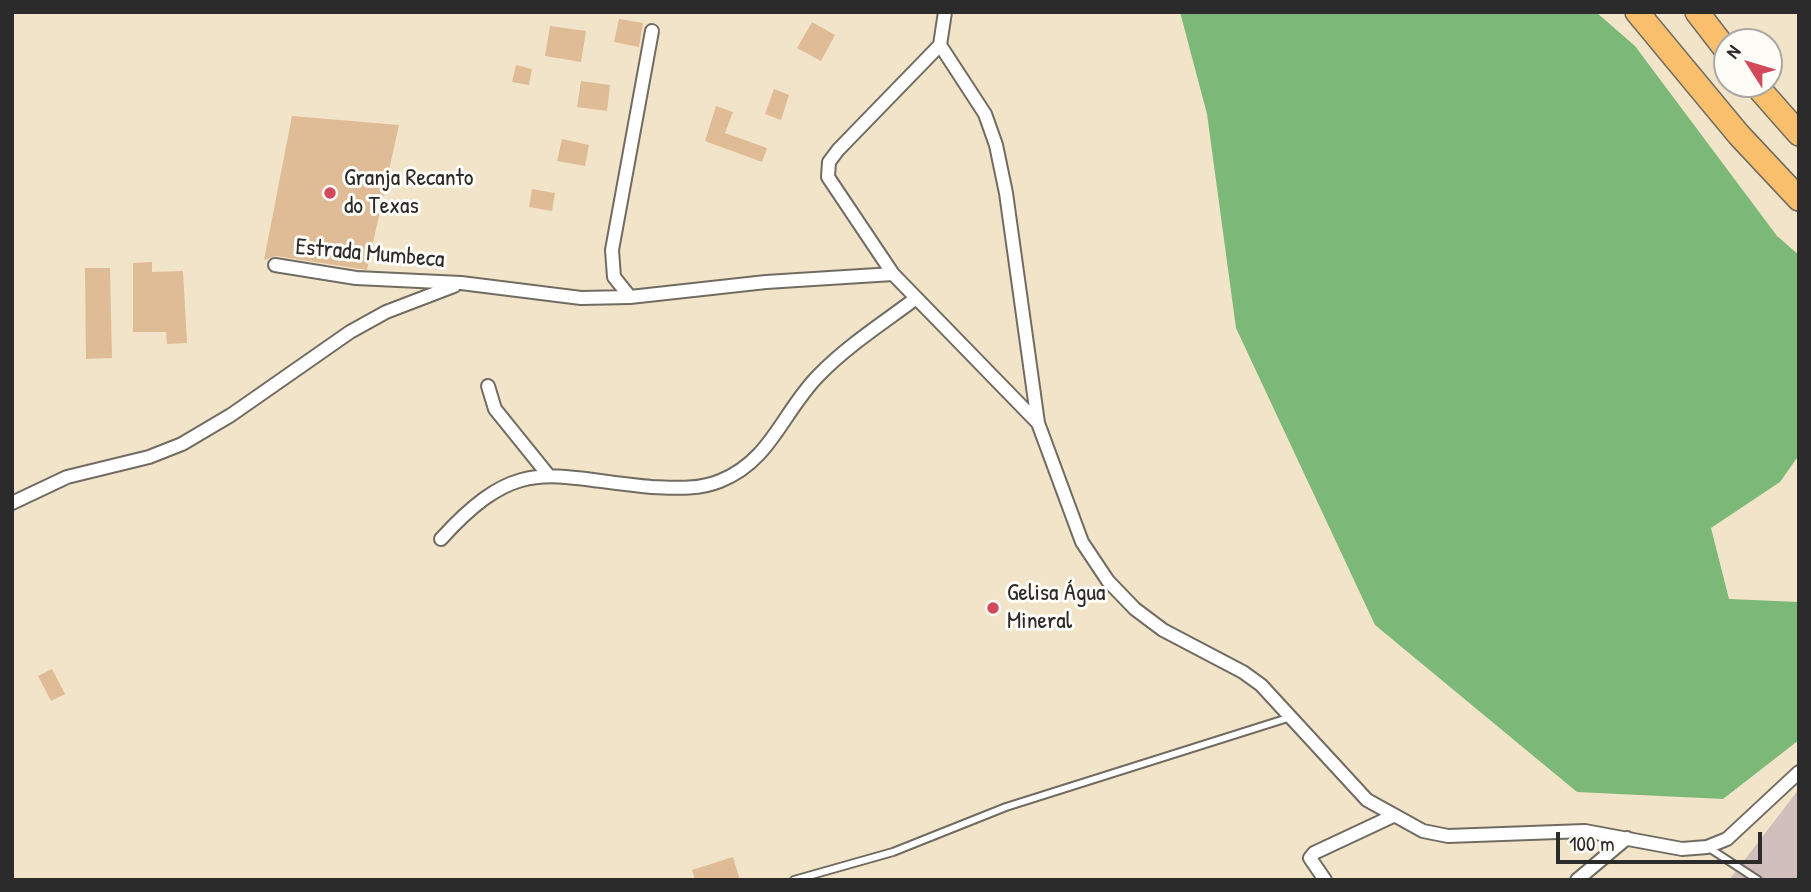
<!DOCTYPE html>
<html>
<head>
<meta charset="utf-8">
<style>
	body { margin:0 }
	#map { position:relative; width:1811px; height:892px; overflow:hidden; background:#f2e4c9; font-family:"Patrick Hand",sans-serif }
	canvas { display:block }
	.frame { position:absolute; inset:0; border:14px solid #2b2b2b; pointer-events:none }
	.north { position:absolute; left:1713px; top:28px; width:70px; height:70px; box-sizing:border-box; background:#fdfcf7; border:2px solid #a9a8a5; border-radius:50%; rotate:307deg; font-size:19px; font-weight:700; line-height:28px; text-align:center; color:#2b2b2b }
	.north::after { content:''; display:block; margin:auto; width:24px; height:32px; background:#d1495b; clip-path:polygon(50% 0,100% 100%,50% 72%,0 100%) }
	.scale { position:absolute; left:1556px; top:832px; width:206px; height:32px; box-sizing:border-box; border:4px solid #2b2b2b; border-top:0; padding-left:9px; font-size:21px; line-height:24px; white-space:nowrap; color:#2b2b2b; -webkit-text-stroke:5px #fdfcf7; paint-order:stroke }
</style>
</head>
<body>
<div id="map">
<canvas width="1811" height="892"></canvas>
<div class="frame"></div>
<div class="north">N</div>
<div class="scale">100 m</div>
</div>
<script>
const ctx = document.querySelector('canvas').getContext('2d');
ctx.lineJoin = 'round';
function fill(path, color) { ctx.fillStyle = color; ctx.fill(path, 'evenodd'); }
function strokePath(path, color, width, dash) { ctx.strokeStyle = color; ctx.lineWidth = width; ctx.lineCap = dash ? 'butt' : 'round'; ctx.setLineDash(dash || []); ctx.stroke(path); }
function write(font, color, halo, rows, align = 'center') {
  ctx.font = font + ' "Patrick Hand",sans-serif'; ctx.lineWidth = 6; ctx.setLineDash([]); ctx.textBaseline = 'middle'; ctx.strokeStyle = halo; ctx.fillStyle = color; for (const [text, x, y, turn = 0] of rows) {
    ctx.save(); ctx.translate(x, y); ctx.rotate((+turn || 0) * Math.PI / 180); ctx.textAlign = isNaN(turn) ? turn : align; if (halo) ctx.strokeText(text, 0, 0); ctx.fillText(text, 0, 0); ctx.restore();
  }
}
fill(new Path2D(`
	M1799 789V880H1729Z`), '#d1bfbe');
fill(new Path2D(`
	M1180 12H1596L1635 46 1777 236 1799 255V455L1780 482 1711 528 1729 599 1799 602V740L1723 799 1577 792 1375 625 1236 328 1207 114Z`), '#7cb878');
fill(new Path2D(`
	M619 19 643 23 639 47 614 42Z
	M812 22 835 35 821 61 797 48Z
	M550 26 586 31 581 62 545 56Z
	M516 65 532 69 529 85 512 82Z
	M581 81 610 85 607 111 577 107Z
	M774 89 789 95 781 120 765 114Z
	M716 106 733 112 725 133 767 148 762 162 705 141Z
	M292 116 399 125 367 270 276 256 264 260Z
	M562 139 589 145 585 166 557 161Z
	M532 189 555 193 552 211 529 207Z
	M152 262V272L183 271 187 343 167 344 166 332H133V263Z
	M85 268H110L112 358 86 359Z
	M52 669 65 694 51 701 38 676Z
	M733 857 740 880H695L692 870Z`), '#dfbc95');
const lane = new Path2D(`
	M1709 848 1758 880
	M794 880 893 852 1006 807 1291 717`);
const street = new Path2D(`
	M945 12 940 45 838 150 829 162 828 177 893 274 1038 423 1082 542 1108 581 1135 609 1163 630 1243 672 1261 685 1367 800 1423 831 1448 836 1585 831 1682 849 1707 847 1727 839 1799 772
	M940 45 985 114 996 145 1006 193 1038 423
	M275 265 356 278 461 283 581 298 630 297 766 282 893 274
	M630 297 614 277 612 250 652 31
	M488 386 495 409 549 476
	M12 503 67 477 149 457 182 444 231 415 350 332 386 312 454 286
	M441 539C520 452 549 478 652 487 675 488 698 490 720 481 771 461 783 411 819 375 847 346 883 323 915 299
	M1325 880 1310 858 1314 853 1393 816
	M1577 880 1627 838`);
const highway = new Path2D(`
	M1637 12 1739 135 1799 199
	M1697 12 1727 51
	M1755 84 1799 134`);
strokePath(lane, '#716c62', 10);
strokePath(street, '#716c62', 16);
strokePath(highway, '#716c62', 26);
strokePath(lane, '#fff', 6);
strokePath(street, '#fff', 12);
strokePath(highway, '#f9bf6c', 23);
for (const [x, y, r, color] of [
	[330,193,7,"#d1495b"],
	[993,608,7,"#d1495b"]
]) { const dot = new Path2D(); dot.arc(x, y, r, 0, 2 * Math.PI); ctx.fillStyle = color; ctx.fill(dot); strokePath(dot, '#fdfcf7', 2.5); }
write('24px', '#2b2b2b', '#fdfcf7', [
	["Granja Recanto",344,179],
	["do Texas",344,207],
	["Gelisa Água",1007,594],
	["Mineral",1007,622]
], 'left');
write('24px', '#2b2b2b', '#fdfcf7', [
	["Estrada Mumbeca",370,254,5]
]);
</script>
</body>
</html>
